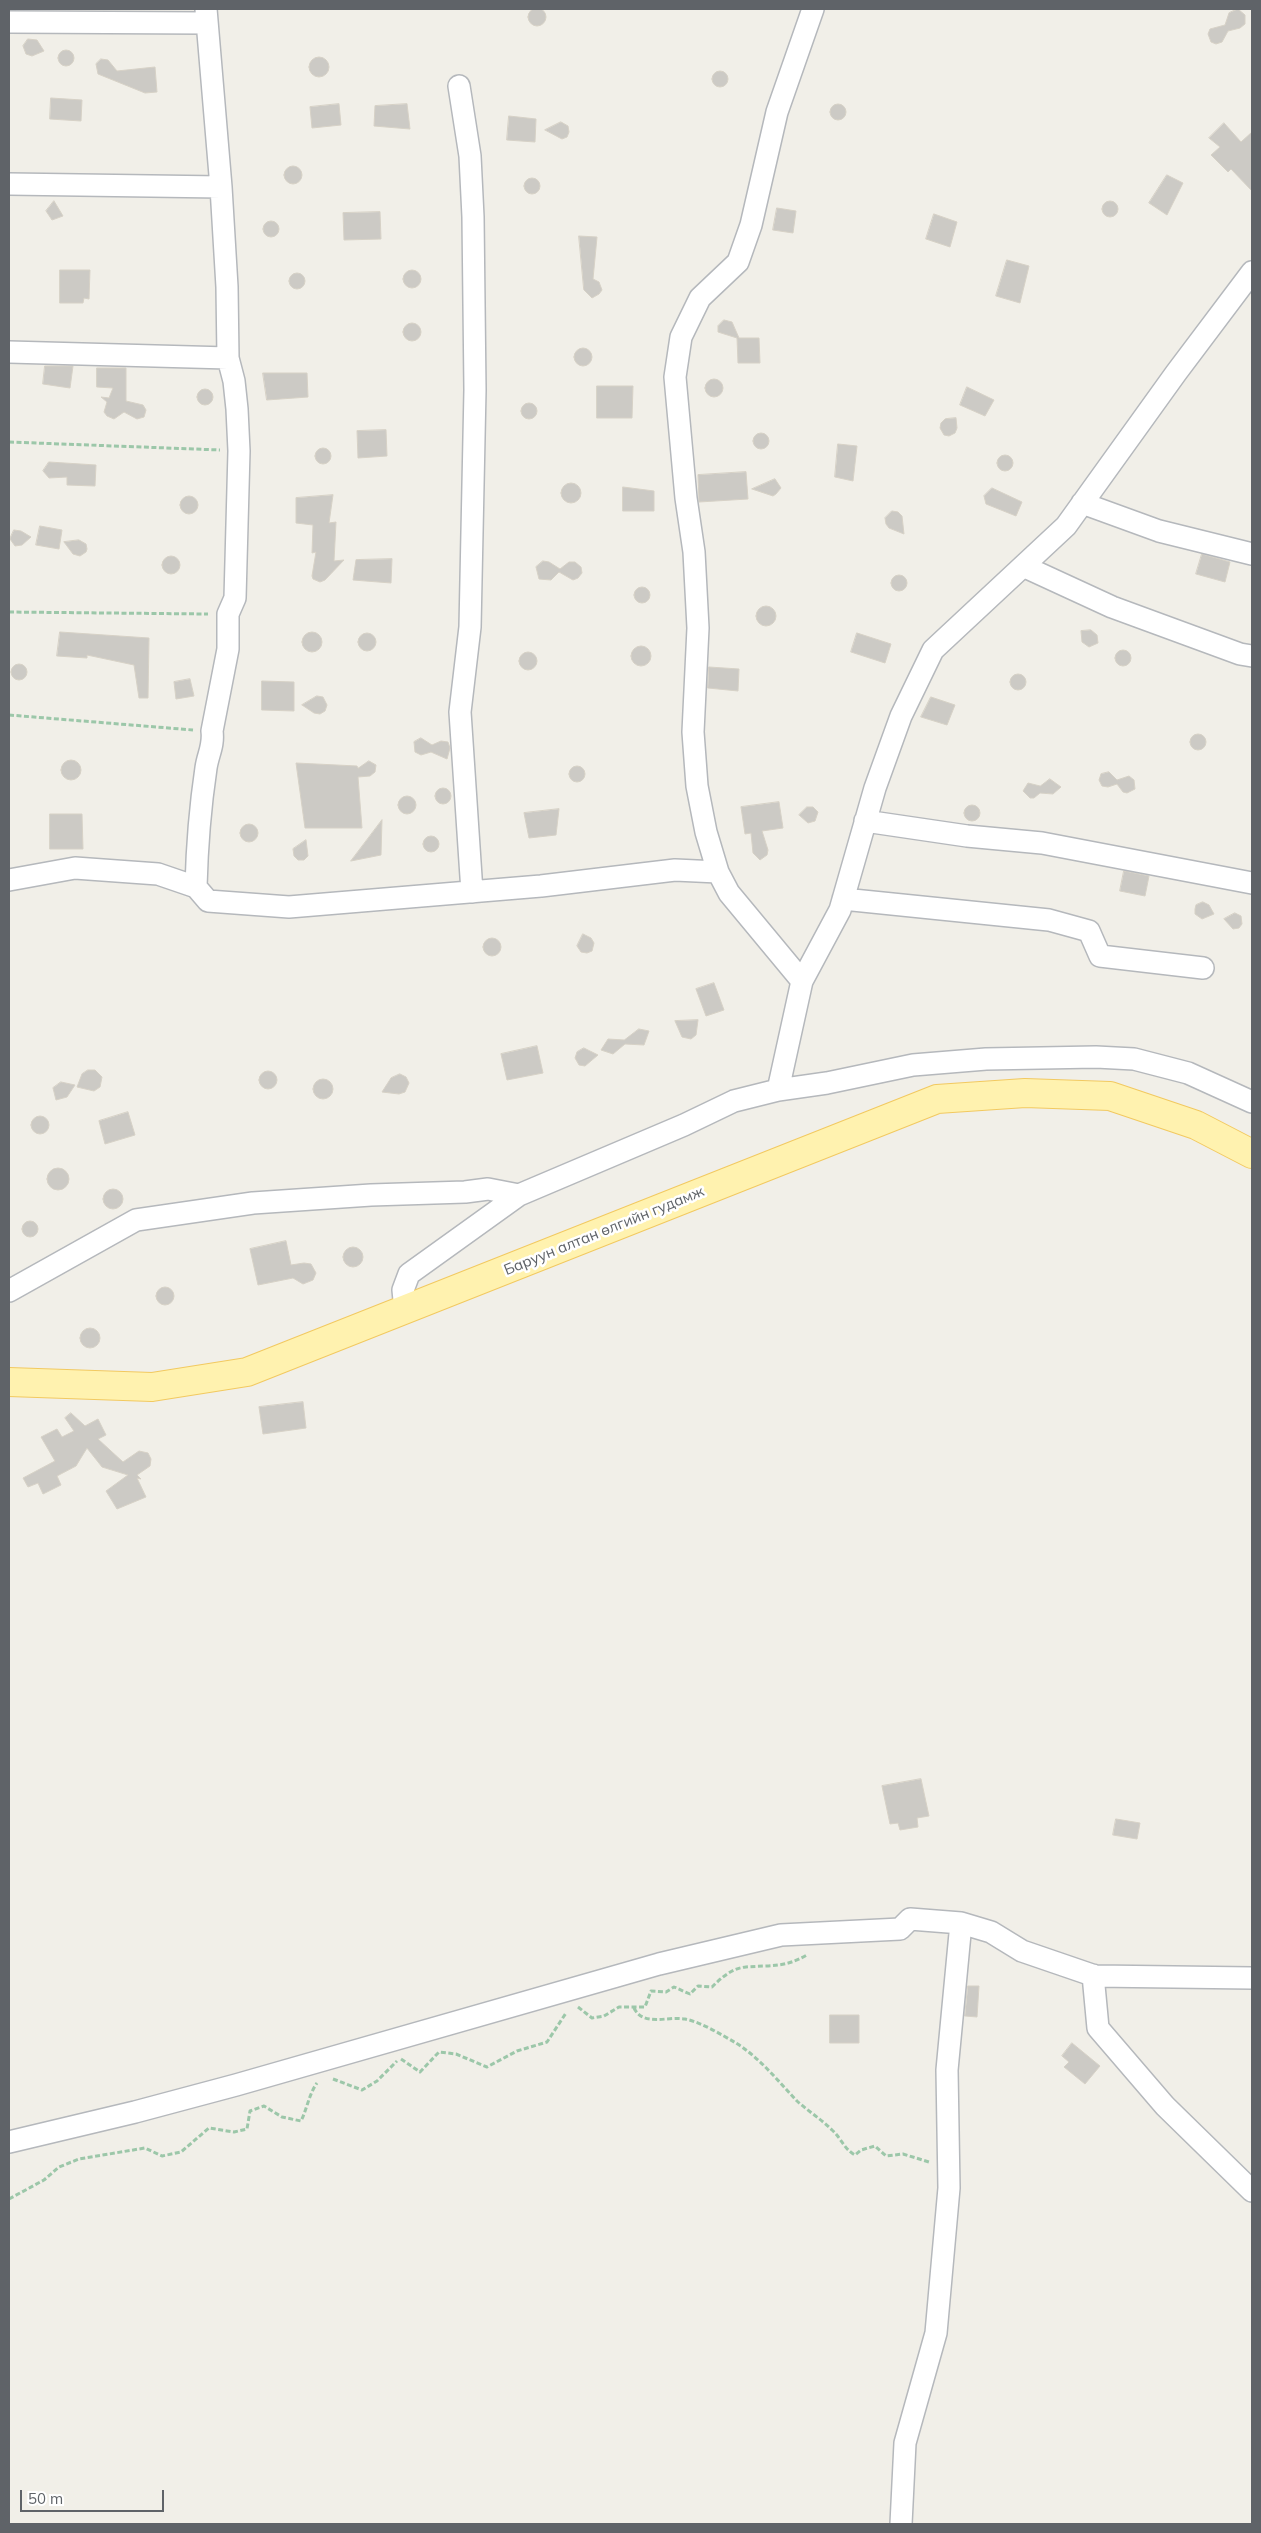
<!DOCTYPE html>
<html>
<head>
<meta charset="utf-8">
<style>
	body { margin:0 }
	#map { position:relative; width:1261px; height:2533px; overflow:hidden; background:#f1efe8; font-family:Mulish,sans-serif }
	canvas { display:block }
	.frame { position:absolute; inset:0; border:10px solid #5f6368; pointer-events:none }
	.scale { position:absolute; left:20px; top:2490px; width:144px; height:22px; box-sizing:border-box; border:2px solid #5f6368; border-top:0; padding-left:6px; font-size:15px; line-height:18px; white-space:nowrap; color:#5f6368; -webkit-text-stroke:4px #fff; paint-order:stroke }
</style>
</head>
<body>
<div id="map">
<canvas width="1261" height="2533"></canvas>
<div class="frame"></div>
<div class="scale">50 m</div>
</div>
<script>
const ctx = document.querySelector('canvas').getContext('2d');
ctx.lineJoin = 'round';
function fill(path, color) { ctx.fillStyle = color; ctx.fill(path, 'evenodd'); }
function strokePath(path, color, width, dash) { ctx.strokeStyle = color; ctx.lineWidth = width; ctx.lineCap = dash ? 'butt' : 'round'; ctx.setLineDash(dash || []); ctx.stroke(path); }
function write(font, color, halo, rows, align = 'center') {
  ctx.font = font + ' Mulish,sans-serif'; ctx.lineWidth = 5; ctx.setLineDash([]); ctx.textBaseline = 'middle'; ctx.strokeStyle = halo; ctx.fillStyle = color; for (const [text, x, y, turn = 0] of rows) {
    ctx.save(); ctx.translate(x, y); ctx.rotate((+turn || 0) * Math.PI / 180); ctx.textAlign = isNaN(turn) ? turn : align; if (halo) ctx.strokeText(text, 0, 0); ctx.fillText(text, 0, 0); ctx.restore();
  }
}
const building = new Path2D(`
	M528 17a9 9 0 1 1 18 0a9 9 0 1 1-18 0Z
	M1238 9 1245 15V24L1240 28 1228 31 1222 42 1216 44 1211 42 1208 34 1210 29 1225 25 1229 13Z
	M28 39 37 40 44 51 32 56 26 54 23 46Z
	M58 58a8 8 0 1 1 16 0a8 8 0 1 1-16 0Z
	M309 67a10 10 0 1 1 20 0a10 10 0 1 1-20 0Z
	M101 59 108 60 117 71 155 67 157 92 145 93 98 74 96 64Z
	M712 79a8 8 0 1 1 16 0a8 8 0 1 1-16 0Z
	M51 98 82 100 81 121 50 119Z
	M830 112a8 8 0 1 1 16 0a8 8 0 1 1-16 0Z
	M339 104 341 125 312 128 310 107Z
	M407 104 410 129 374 126 375 106Z
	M509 116 536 119 535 142 507 140Z
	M561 122 568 126 569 132 567 137 562 139 545 130Z
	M1224 123 1241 142 1252 132V191L1231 169 1228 172 1211 155 1220 147 1209 138Z
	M284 175a9 9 0 1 1 18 0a9 9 0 1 1-18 0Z
	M1167 175 1183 183 1167 215 1149 203Z
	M524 186a8 8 0 1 1 16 0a8 8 0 1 1-16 0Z
	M54 201 63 216 52 220 46 211Z
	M1102 209a8 8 0 1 1 16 0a8 8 0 1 1-16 0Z
	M777 208 796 211 793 233 773 230Z
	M380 212 381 239 344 240 343 213Z
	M934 214 957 222 950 247 926 239Z
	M263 229a8 8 0 1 1 16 0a8 8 0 1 1-16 0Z
	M579 236 597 237 593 279 599 282 602 290 599 294 592 298 584 290Z
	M1007 260 1029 266 1020 303 996 296Z
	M403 279a9 9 0 1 1 18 0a9 9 0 1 1-18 0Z
	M60 270H90L89 299 84 298 83 303H60Z
	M289 281a8 8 0 1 1 16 0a8 8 0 1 1-16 0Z
	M724 320 732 322 739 338H759L760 363H738L737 338 718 332V326Z
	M403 332a9 9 0 1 1 18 0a9 9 0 1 1-18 0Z
	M574 357a9 9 0 1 1 18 0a9 9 0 1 1-18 0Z
	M45 366H73L70 388 43 384Z
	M97 368H126V401L143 405 146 410 144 417 137 419 124 412 114 419 107 416 104 412 107 402 101 397 109 398 113 388 97 387Z
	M263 373H307L308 397 267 400Z
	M705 388a9 9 0 1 1 18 0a9 9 0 1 1-18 0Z
	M597 386H633L632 418H597Z
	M967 387 994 400 985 416 960 405Z
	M197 397a8 8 0 1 1 16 0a8 8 0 1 1-16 0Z
	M521 411a8 8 0 1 1 16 0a8 8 0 1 1-16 0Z
	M956 418 957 428 955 433 949 436 944 435 940 428 941 423 945 419Z
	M386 430 387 456 358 458 357 431Z
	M753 441a8 8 0 1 1 16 0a8 8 0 1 1-16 0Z
	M838 444 857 446 853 481 835 477Z
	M315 456a8 8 0 1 1 16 0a8 8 0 1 1-16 0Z
	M997 463a8 8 0 1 1 16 0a8 8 0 1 1-16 0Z
	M49 462 96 465 95 486 67 485V477L49 478 43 471Z
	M746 472 748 499 699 502 698 475Z
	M775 479 781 488 776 494 773 496 752 489Z
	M561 493a10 10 0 1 1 20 0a10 10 0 1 1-20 0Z
	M623 487 654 491V511H623Z
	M992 488 1022 502 1016 516 986 504 984 496Z
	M333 495 329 523 336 522 334 561 344 560 325 580 320 582 313 579 312 576 316 552 312 553 313 525 296 523V498Z
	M180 505a9 9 0 1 1 18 0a9 9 0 1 1-18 0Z
	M892 511 898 512 902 516 904 534 889 528 886 524 885 518Z
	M40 526 62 530 59 549 36 545Z
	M14 530 21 531 31 537 22 545 15 546 10 539Z
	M79 540 86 544 87 549 86 552 80 556 73 554 64 542Z
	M1202 554 1230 562 1225 582 1196 574Z
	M162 565a9 9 0 1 1 18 0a9 9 0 1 1-18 0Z
	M392 559 391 583 353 580 356 560Z
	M543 561 549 562 560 569 569 562H575L581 567 582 573 578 578 573 580 559 572 551 580 539 579 536 567Z
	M891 583a8 8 0 1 1 16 0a8 8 0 1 1-16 0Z
	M634 595a8 8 0 1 1 16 0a8 8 0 1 1-16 0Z
	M756 616a10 10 0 1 1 20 0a10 10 0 1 1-20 0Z
	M1091 630 1097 635 1098 643 1089 647 1082 642 1081 631Z
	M302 642a10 10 0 1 1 20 0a10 10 0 1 1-20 0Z
	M60 632 149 638 148 698H139L134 665 87 655V658L57 656Z
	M857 633 891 644 885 663 851 652Z
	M358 642a9 9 0 1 1 18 0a9 9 0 1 1-18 0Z
	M631 656a10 10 0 1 1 20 0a10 10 0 1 1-20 0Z
	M1115 658a8 8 0 1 1 16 0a8 8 0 1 1-16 0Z
	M519 661a9 9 0 1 1 18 0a9 9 0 1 1-18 0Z
	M11 672a8 8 0 1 1 16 0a8 8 0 1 1-16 0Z
	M709 667 739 669 738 691 708 688Z
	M1010 682a8 8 0 1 1 16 0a8 8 0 1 1-16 0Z
	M190 679 194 696 176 699 174 682Z
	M262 681 294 682V711L262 710Z
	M317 696 323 697 327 705 325 711 320 714 314 713 302 705Z
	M931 697 955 705 947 725 921 717Z
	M1190 742a8 8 0 1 1 16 0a8 8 0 1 1-16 0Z
	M421 738 432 745 441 741 448 742 450 748 447 759 431 752 421 755 415 752 414 742Z
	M61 770a10 10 0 1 1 20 0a10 10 0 1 1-20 0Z
	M369 761 376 765 375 772 370 776 358 777 362 828H305L296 763 357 766 358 768Z
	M569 774a8 8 0 1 1 16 0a8 8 0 1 1-16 0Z
	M1109 772 1117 780 1129 776 1134 780 1135 789 1127 793 1123 792 1117 784 1108 787 1102 786 1099 780 1101 774Z
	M1050 779 1061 787 1053 794 1040 793 1034 798H1030L1023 791 1028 783 1040 786Z
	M435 796a8 8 0 1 1 16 0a8 8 0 1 1-16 0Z
	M398 805a9 9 0 1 1 18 0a9 9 0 1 1-18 0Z
	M779 802 783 828 762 831 768 850 767 855 760 860 753 853 751 833 745 834 741 807Z
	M964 813a8 8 0 1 1 16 0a8 8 0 1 1-16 0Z
	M807 807H813L818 812 815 821 808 823 799 815Z
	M559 809 556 835 529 838 524 813Z
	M50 814H82L83 849H50Z
	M382 820 381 855 351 861Z
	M240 833a9 9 0 1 1 18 0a9 9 0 1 1-18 0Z
	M423 844a8 8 0 1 1 16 0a8 8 0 1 1-16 0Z
	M306 840 308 856 304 860H298L294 856 293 849Z
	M1124 871 1149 876 1145 896 1120 891Z
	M1203 902 1209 905 1214 914 1202 919 1195 914V909L1196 905Z
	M1235 913 1241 916 1242 924 1239 928 1233 929 1224 919Z
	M583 934 591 938 594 943 592 951 587 953 581 952 577 946Z
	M483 947a9 9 0 1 1 18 0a9 9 0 1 1-18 0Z
	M714 983 724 1010 706 1016 696 989Z
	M698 1020 696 1035 691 1039 682 1037 675 1021Z
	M639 1029 649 1031 644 1045 625 1044 613 1054 601 1050 608 1039 624 1040Z
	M537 1046 543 1073 507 1080 501 1054Z
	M584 1048 598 1055 585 1066 579 1065 575 1058 577 1052Z
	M88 1070H95L102 1077 100 1087 94 1091 77 1087 82 1074Z
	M259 1080a9 9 0 1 1 18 0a9 9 0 1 1-18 0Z
	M400 1074 406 1077 409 1083 405 1092 399 1094 382 1092 391 1078Z
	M313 1089a10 10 0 1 1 20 0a10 10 0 1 1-20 0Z
	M61 1082 75 1085 67 1097 56 1100 53 1088Z
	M128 1112 135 1135 105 1144 99 1121Z
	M31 1125a9 9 0 1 1 18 0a9 9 0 1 1-18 0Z
	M47 1179a11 11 0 1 1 22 0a11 11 0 1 1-22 0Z
	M103 1199a10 10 0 1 1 20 0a10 10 0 1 1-20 0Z
	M22 1229a8 8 0 1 1 16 0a8 8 0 1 1-16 0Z
	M286 1241 291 1265 304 1263 311 1264 316 1273 313 1280 303 1284 293 1278 258 1285 250 1249Z
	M343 1257a10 10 0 1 1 20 0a10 10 0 1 1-20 0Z
	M156 1296a9 9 0 1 1 18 0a9 9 0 1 1-18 0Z
	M80 1338a10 10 0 1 1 20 0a10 10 0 1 1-20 0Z
	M303 1402 306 1428 263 1434 259 1407Z
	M71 1413 85 1426 98 1419 106 1435 98 1439 123 1462 139 1451 148 1453 151 1459 150 1466 137 1475 141 1479 137 1478 146 1497 117 1509 106 1491 128 1475 102 1467 87 1448 76 1466 57 1476 61 1485 43 1494 38 1483 28 1487 23 1478 55 1461 41 1437 57 1429 62 1437 74 1431 65 1418Z
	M921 1779 929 1816 917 1818 918 1827 900 1830 898 1823 890 1824 882 1786Z
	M1116 1819 1140 1823 1137 1839 1113 1835Z
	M968 1986H979L977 2017 965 2016Z
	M830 2015H859V2043H830Z
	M1072 2043 1100 2066 1085 2084 1064 2067 1069 2062 1062 2056Z`);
fill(building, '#cccac5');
strokePath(building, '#d6d1c6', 1);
const minor = new Path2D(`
	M9 22 207 23
	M459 86 470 156 473 217 475 390 470 627 460 712 472 892
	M9 184 221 187
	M9 352 228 358
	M1082 503 1159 531 1252 554
	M1023 566 1112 607 1240 654 1252 656
	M865 821 967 836 1042 843 1252 883
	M718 872 706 832 697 786 693 732 698 628 694 552 686 498 675 377 681 337 700 298 738 262 751 225 777 112 813 9
	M9 880 75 868 158 874 196 887 208 901 289 907 541 886 675 870 718 872 729 893 802 981
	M196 887C197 848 200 808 206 768 208 754 214 746 212 731L228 649V614L235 598 239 451 237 409 234 381 228 358 227 287 221 187 206 9
	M843 899 1049 920 1089 931 1100 956 1203 968
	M778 1090 802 981 840 910 875 788 901 716 933 650 1066 526 1176 373 1252 272
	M9 1291 136 1220 253 1203 371 1195 465 1192 488 1189 519 1195
	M405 1310 403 1290 409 1274 519 1195 684 1125 734 1101 778 1090 827 1083 913 1065 986 1059 1096 1057 1134 1059 1188 1073 1252 1102
	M1093 1975 1098 2028 1165 2106 1252 2191
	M9 2142 135 2112 236 2085 659 1964 781 1935 900 1929 910 1919 961 1923 991 1932 1022 1951 1095 1976 1252 1978
	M901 2524 905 2443 936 2333 949 2188 947 2070 961 1923`);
const major = new Path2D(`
	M9 1382 152 1387 247 1372 937 1099 1025 1093 1110 1096 1196 1125 1252 1154`);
strokePath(minor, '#b5b8bc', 24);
strokePath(major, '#f2c960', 30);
strokePath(new Path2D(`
	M9 442 220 450
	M9 612 208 614
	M9 715 193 730
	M578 2007 592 2018 604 2016 619 2007H645L651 1991 666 1992 674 1987 690 1994 698 1986 712 1987C721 1978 732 1968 746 1967 771 1965 784 1968 807 1955
	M634 2008C643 2027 667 2016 685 2019 701 2022 722 2035 736 2043 760 2058 778 2081 797 2101 808 2111 821 2119 832 2130 841 2138 844 2149 855 2155L861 2150 875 2146 886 2156 903 2154 929 2162
	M401 2059 420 2072 439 2052 456 2054 487 2067 517 2051 547 2042 566 2013
	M333 2079 362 2090 377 2081 397 2061
	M9 2199 44 2180 59 2167 79 2159 145 2148 162 2156 181 2152 209 2128 234 2132 247 2129 250 2111 264 2106 282 2117 301 2121C307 2109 309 2094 317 2083`), '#9cc7a9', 3, [5, 2.5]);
strokePath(minor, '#fff', 21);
strokePath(major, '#fff2af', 28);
write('15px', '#5f6368', '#fff', [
	["Баруун алтан өлгийн гудамж",604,1231,-22]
]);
</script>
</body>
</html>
